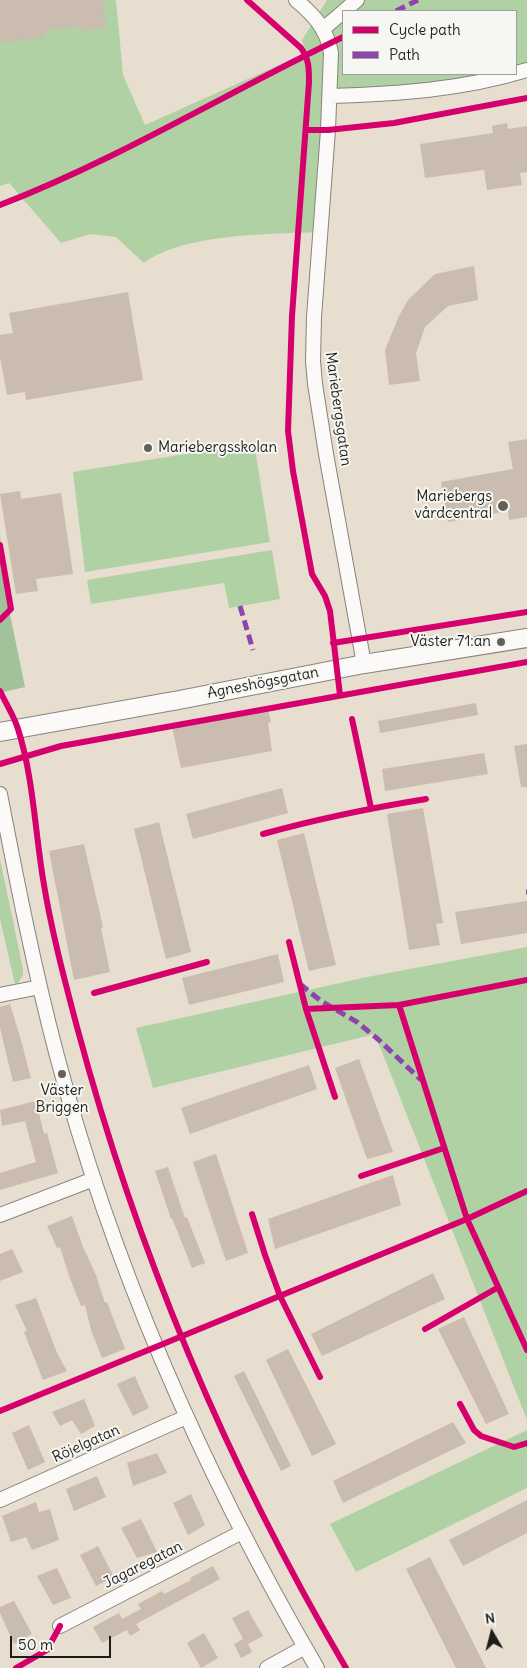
<!DOCTYPE html>
<html>
<head>
<meta charset="utf-8">
<style>
	body { margin:0 }
	#map { position:relative; width:527px; height:1668px; overflow:hidden; background:#e7decf; font-family:Delius,sans-serif }
	canvas { display:block }
	.legend { position:absolute; left:342px; top:10px; width:175px; height:65px; box-sizing:border-box; background:#f6f6f2; border:1px solid #9f9f9c; margin:0; padding:6px 9px; list-style:none; font-size:15px; color:#1c1c1c }
	.legend li { display:flex; align-items:center; gap:10px; height:25px }
	.legend b { width:25px; border:1px solid #9f9f9c }
	.north { position:absolute; left:467px; top:1608px; width:50px; height:50px; -webkit-text-stroke:4px #f6f6f2; paint-order:stroke; rotate:352deg; font-size:14px; font-weight:700; line-height:20px; text-align:center; color:#1c1c1c }
	.north::after { content:''; display:block; margin:auto; width:18px; height:22px; background:#1c1c1c; clip-path:polygon(50% 0,100% 100%,50% 72%,0 100%) }
	.scale { position:absolute; left:10px; top:1636px; width:101px; height:22px; box-sizing:border-box; border:2px solid #1c1c1c; border-top:0; padding-left:6px; font-size:15px; line-height:18px; white-space:nowrap; color:#1c1c1c; -webkit-text-stroke:4px #f6f6f2; paint-order:stroke }
</style>
</head>
<body>
<div id="map">
<canvas width="527" height="1668"></canvas>
<ul class="legend">
<li><b style="height:6px;background:#d6006c"></b>Cycle path</li>
<li><b style="height:6px;background:#8e44ad"></b>Path</li>
</ul>
<div class="north">N</div>
<div class="scale">50 m</div>
</div>
<script>
const ctx = document.querySelector('canvas').getContext('2d');
ctx.lineJoin = 'round';
function fill(path, color) { ctx.fillStyle = color; ctx.fill(path, 'evenodd'); }
function strokePath(path, color, width, dash) { ctx.strokeStyle = color; ctx.lineWidth = width; ctx.lineCap = dash ? 'butt' : 'round'; ctx.setLineDash(dash || []); ctx.stroke(path); }
function write(font, color, halo, rows, align = 'center') {
  ctx.font = font + ' Delius,sans-serif'; ctx.lineWidth = 4; ctx.setLineDash([]); ctx.textBaseline = 'middle'; ctx.strokeStyle = halo; ctx.fillStyle = color; for (const [text, x, y, turn = 0] of rows) {
    ctx.save(); ctx.translate(x, y); ctx.rotate((+turn || 0) * Math.PI / 180); ctx.textAlign = isNaN(turn) ? turn : align; if (halo) ctx.strokeText(text, 0, 0); ctx.fillText(text, 0, 0); ctx.restore();
  }
}
fill(new Path2D(`
	M0 0H116L123 75 145 125 306 53 302 40 327 0H527V64L516 67V11H343V74H496L401 89 330 93 322 232C274 234 183 233 144 263L116 237 90 234 61 243 9 183 0 186Z
	M254 443 270 542 85 572 73 472Z
	M272 550 280 599 229 608 224 583 91 604 87 580Z
	M0 859 23 969V975L18 983 15 984 0 919Z
	M527 947V1420L375 1034 153 1088 136 1028 367 977Z
	M527 1430V1488L356 1572 330 1524Z`), '#afd1a4');
fill(new Path2D(`
	M0 534 6 595 25 687 0 693Z`), '#a1c29a');
fill(new Path2D(`
	M0 0H103L106 28 81 31 80 26 45 30 46 37 0 43Z
	M507 123 508 129 527 126V172L520 173 522 185 487 190 484 170 425 178 420 144 493 133 492 126Z
	M474 266 478 300 448 306 425 327 416 353 420 381 389 385 385 350 399 316 408 300 435 274Z
	M128 292 143 380 26 400 25 392 7 395 0 357V335L13 333 9 313Z
	M527 439V517L509 520 508 511 448 522 441 482 513 469 508 442Z
	M20 491 21 499 61 493 73 574 36 579 38 591 16 594 0 494Z
	M476 703 478 715 380 733 378 721Z
	M268 710 271 722 268 723 272 751 181 768 172 727Z
	M527 744V787H521L514 746Z
	M484 753 488 774 385 791 382 769Z
	M282 788 288 813 193 839 186 814Z
	M423 808 443 923 436 924 440 945 409 950 387 814Z
	M159 822 191 952 166 959 134 829Z
	M304 833 336 965 309 971 277 840Z
	M84 844 103 927 101 928 110 972 74 980 49 851Z
	M527 901V933L461 944 455 912Z
	M278 954 284 982 189 1005 182 978Z
	M10 1004 21 1040 31 1078 13 1082 0 1028V1007Z
	M359 1059 393 1152 367 1159 335 1068Z
	M309 1065 317 1089 190 1134 181 1108Z
	M36 1101 44 1134 47 1133 58 1173 0 1190V1173L36 1162 25 1121 2 1126 0 1110Z
	M216 1154 248 1253 226 1261 193 1162Z
	M168 1167 185 1218 187 1217 205 1263 192 1268 172 1218 171 1219 155 1171Z
	M393 1175 401 1205 275 1249 268 1219Z
	M72 1216 83 1247 96 1275 105 1303 107 1302 125 1349 102 1358 91 1330 85 1305 81 1306 69 1276 60 1247 57 1248 47 1226Z
	M12 1249 23 1272 0 1281V1254Z
	M433 1273 445 1299 322 1356 311 1334Z
	M36 1298 57 1353 67 1371 43 1380 24 1332 27 1331 15 1305Z
	M464 1317 509 1414 486 1424 438 1329Z
	M288 1349 336 1444 312 1456 266 1360Z
	M244 1371 291 1466 281 1471 234 1376Z
	M135 1376 149 1408 133 1416 117 1384Z
	M84 1399 95 1426 81 1434 72 1420 60 1426 52 1412Z
	M453 1422 466 1443 343 1503 333 1481Z
	M29 1425 45 1462 28 1470 12 1433Z
	M157 1453 167 1473 133 1486 127 1463Z
	M97 1476 106 1497 74 1511 66 1489Z
	M191 1494 205 1525 188 1535 173 1503Z
	M527 1500V1533L463 1566 449 1540Z
	M36 1502 39 1512 50 1509 59 1540 32 1550 26 1537 11 1542 2 1516Z
	M141 1519 157 1552 137 1558 121 1528Z
	M98 1546 114 1577 96 1586 80 1555Z
	M430 1557 486 1668H456L406 1569Z
	M213 1566 220 1579 136 1624 140 1630 130 1636 127 1630 102 1643 93 1627 119 1613 122 1619 141 1609 138 1604 162 1591 164 1594 191 1580 190 1578Z
	M57 1568 71 1598 53 1605 37 1576Z
	M14 1601 32 1634 14 1644 0 1613V1607Z
	M248 1610 263 1636 248 1644 252 1652 241 1658 234 1644 243 1639 232 1618Z
	M204 1633 218 1658 201 1668 187 1643Z`), '#cabcae');
const minor = new Path2D(`
	M296 0C314 15 327 29 331 53L328 130 314 317 313 361 315 384 326 454 364 664
	M344 11 357 0
	M323 29 343 12
	M330 96C396 94 463 90 527 70
	M0 794C17 882 34 969 57 1056 114 1271 205 1476 317 1668
	M0 995 40 987
	M0 1215 94 1179
	M0 1500 186 1417
	M60 1626 242 1532
	M267 1668 305 1647`);
const tertiary = new Path2D(`
	M0 732 179 700 364 664 527 638`);
strokePath(minor, '#88837b', 16);
strokePath(tertiary, '#88837b', 20);
strokePath(minor, '#fbfaf8', 14);
strokePath(tertiary, '#fbfaf8', 18);
strokePath(new Path2D(`
	M396 11 418 0
	M240 606 253 650
	M526 892H527
	M300 984 321 1001 357 1022 379 1040 421 1080`), '#8e44ad', 5, [10, 5]);
strokePath(new Path2D(`
	M247 0 301 48C309 59 309 68 309 82L292 316 288 431 293 471 312 574 325 596 330 611 340 695
	M306 130H328L394 123 527 98
	M0 205C119 159 228 92 343 37
	M0 545 11 609 0 620
	M333 643 527 612
	M0 691C6 704 14 716 18 729 33 776 35 830 43 879 51 929 64 978 77 1027 137 1252 228 1467 346 1668
	M352 719 371 808
	M0 764 61 746 527 662
	M263 834C317 819 371 808 426 799
	M289 942 306 1009 335 1097
	M94 993 207 962
	M399 1005 467 1219 527 1350
	M306 1009 399 1005 527 980
	M361 1176 444 1148
	M252 1214 265 1255 280 1296 320 1377
	M425 1329 497 1288
	M460 1404 474 1430 481 1436 514 1447 527 1443
	M0 1411 467 1219 527 1191
	M16 1668 47 1650 60 1626`), '#d6006c', 6);
for (const [x, y, r, color] of [
	[148,448,5,"#63605b"],
	[503,506,6,"#63605b"],
	[501,642,5,"#63605b"],
	[62,1074,5,"#63605b"]
]) { const dot = new Path2D(); dot.arc(x, y, r, 0, 2 * Math.PI); ctx.fillStyle = color; ctx.fill(dot); strokePath(dot, '#f6f6f2', 2); }
write('15px', '#1c1c1c', '#f6f6f2', [
	["Mariebergsgatan",338,409,82],
	["Agneshögsgatan",263,683,-11],
	["Röjelgatan",86,1444,-24],
	["Jagaregatan",143,1565,-27]
]);
write('15px', '#1c1c1c', '#f6f6f2', [
	["Mariebergsskolan",158,448,"left"],
	["Mariebergs",492,497],
	["vårdcentral",492,514],
	["Väster 71:an",491,642],
	["Väster",62,1091,"center"],
	["Briggen",62,1108,"center"]
], 'right');
</script>
</body>
</html>
